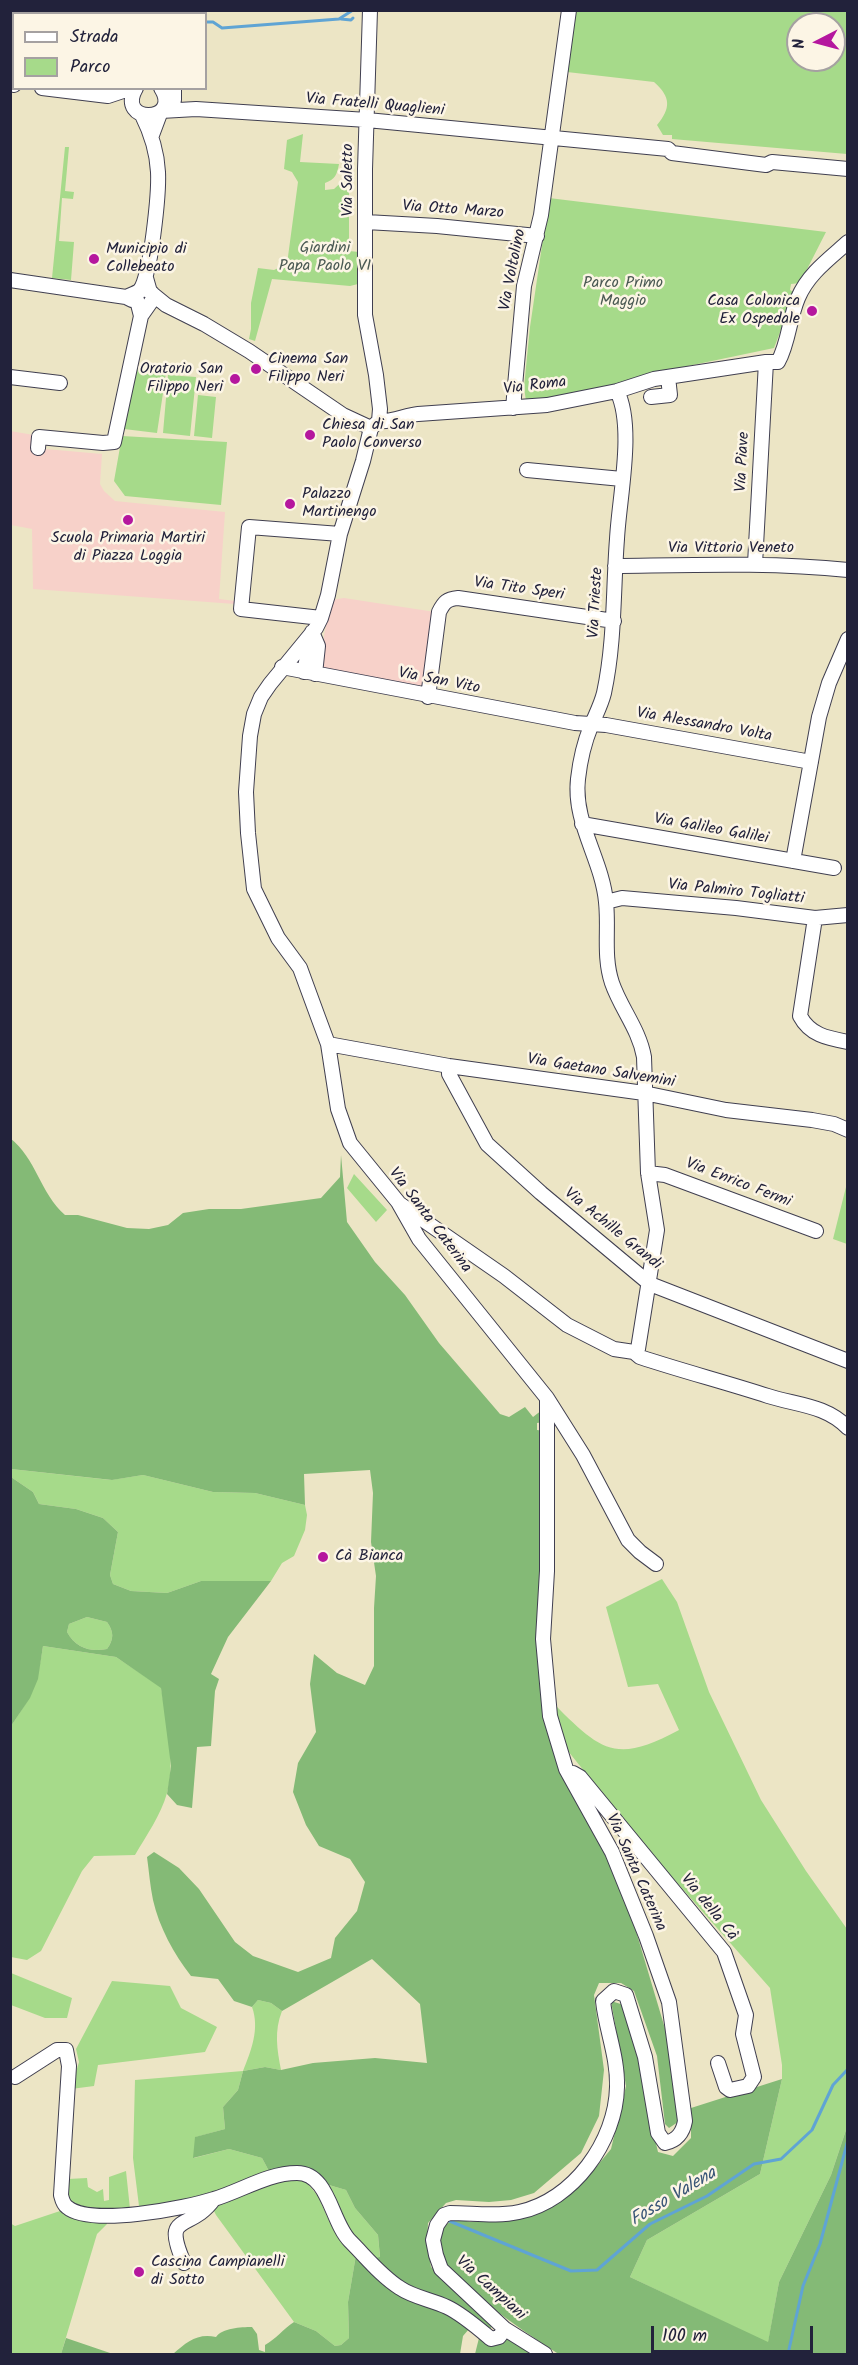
<!DOCTYPE html>
<html>
<head>
<meta charset="utf-8">
<style>
	body { margin:0 }
	#map { position:relative; width:858px; height:2365px; overflow:hidden; background:#ece5c5; font-family:Kalam,sans-serif }
	canvas { display:block }
	.frame { position:absolute; inset:0; border:12px solid #22223b; pointer-events:none }
	.legend { position:absolute; left:12px; top:12px; width:195px; height:78px; box-sizing:border-box; background:#fcf5e5; border:2px solid #a5a1a1; margin:0; padding:8px 10px; list-style:none; font-size:18px; color:#22223b }
	.legend li { display:flex; align-items:center; gap:12px; height:30px }
	.legend b { width:30px; border:2px solid #a5a1a1 }
	.north { position:absolute; left:786px; top:12px; width:60px; height:60px; box-sizing:border-box; background:#fcf5e5; border:2px solid #a5a1a1; border-radius:50%; rotate:264deg; font-size:16px; font-weight:700; line-height:24px; text-align:center; color:#22223b }
	.north::after { content:''; display:block; margin:auto; width:21px; height:27px; background:#b5179e; clip-path:polygon(50% 0,100% 100%,50% 72%,0 100%) }
	.scale { position:absolute; left:651px; top:2326px; width:162px; height:27px; box-sizing:border-box; border:3px solid #22223b; border-top:0; padding-left:8px; font-size:18px; line-height:21px; white-space:nowrap; color:#22223b; -webkit-text-stroke:4px #fcf5e5; paint-order:stroke }
</style>
</head>
<body>
<div id="map">
<canvas width="858" height="2365"></canvas>
<div class="frame"></div>
<ul class="legend">
<li><b style="height:8px;background:#fff"></b>Strada</li>
<li><b style="height:16px;background:#a6da8a"></b>Parco</li>
</ul>
<div class="north">N</div>
<div class="scale">100 m</div>
</div>
<script>
const ctx = document.querySelector('canvas').getContext('2d');
ctx.lineJoin = 'round';
function fill(path, color) { ctx.fillStyle = color; ctx.fill(path, 'evenodd'); }
function strokePath(path, color, width, dash) { ctx.strokeStyle = color; ctx.lineWidth = width; ctx.lineCap = dash ? 'butt' : 'round'; ctx.setLineDash(dash || []); ctx.stroke(path); }
function write(font, color, halo, rows, align = 'center') {
  ctx.font = font + ' Kalam,sans-serif'; ctx.lineWidth = 5; ctx.setLineDash([]); ctx.textBaseline = 'middle'; ctx.strokeStyle = halo; ctx.fillStyle = color; for (const [text, x, y, turn = 0] of rows) {
    ctx.save(); ctx.translate(x, y); ctx.rotate((+turn || 0) * Math.PI / 180); ctx.textAlign = isNaN(turn) ? turn : align; if (halo) ctx.strokeText(text, 0, 0); ctx.fillText(text, 0, 0); ctx.restore();
  }
}
fill(new Path2D(`
	M10 431 34 435V448L102 454 100 484 104 491 115 501 225 512 219 599 235 601V604L33 589 32 529 11 525Z
	M344 598 435 612 423 686 322 670 324 636 331 600Z`), '#f7d1c9');
fill(new Path2D(`
	M574 11H847V154L672 139V135H663L657 125C671 108 671 97 654 82L567 72ZM798 24H834V60H798Z
	M303 134 300 162 339 164C337 175 335 179 325 183V190L334 189 349 175V251L359 252 358 284 350 286 272 279 255 341 249 339 251 329V303L258 268 274 270 287 264 298 182 292 172 284 169 287 140Z
	M65 147H69L65 191 74 192 73 199 62 198 59 241 74 242 71 280 52 278Z
	M549 198 826 232 800 283 791 284 790 290 795 293 774 348 645 375 589 393 526 401 524 387 530 327Z
	M134 369 166 373 157 433 124 429Z
	M168 375 196 377 190 436 163 433Z
	M198 395 216 397 212 438 194 436Z
	M122 436 227 442 221 505 125 496 114 481Z
	M354 1174 387 1210 376 1222 347 1188Z
	M847 1183V1244L833 1239Z
	M11 1469 111 1480 143 1475 213 1492 255 1493 305 1505 307 1515 305 1530 294 1556 282 1563 271 1581H201L167 1593 131 1591 113 1584 110 1575 118 1532 103 1518 76 1509 39 1504 33 1492 11 1477Z
	M662 1579 677 1602 709 1692 761 1800 806 1871 847 1929V2127L831 2175 779 2282 768 2343 630 2277 647 2240 760 2174 782 2079V2065L770 1988 641 1842 568 1751 553 1703C600 1750 615 1765 679 1730L658 1684 628 1687 606 1607Z
	M87 1617 107 1622C114 1632 114 1639 107 1649 89 1652 76 1648 67 1632L69 1624Z
	M43 1646 116 1657 161 1687C166 1719 176 1762 167 1793 161 1815 146 1836 135 1855L94 1856 82 1871 41 1951 27 1960 11 1957V1726C33 1694 37 1685 43 1646Z
	M11 1973 72 1998 67 2018H45L11 2005Z
	M112 1981 170 1986 181 2008 217 2027 205 2052 98 2065 94 2086 71 2089 68 2179 87 2178 88 2187 97 2192 103 2189 104 2201 109 2200V2177L126 2171 130 2209C109 2214 90 2213 70 2207L64 2194 71 2089 79 2062 76 2049Z
	M258 2000 271 2003 282 2011C274 2031 277 2049 281 2070L265 2067 243 2071 238 2090 223 2107 225 2129 196 2137 194 2158 229 2149 262 2158 270 2173C229 2190 185 2200 142 2209L139 2206 133 2158 135 2080 243 2071C251 2051 260 2029 252 2007Z
	M287 2177 303 2178 318 2196 330 2223 356 2255 348 2302 349 2338 341 2345 335 2346 316 2331 294 2322 216 2215 211 2205Z
	M329 2185 346 2190 355 2208 378 2235 380 2258 373 2259C353 2237 335 2214 329 2185Z
	M60 2211 91 2220 107 2221V2224L97 2234 61 2354H11L10 2223 15 2226Z`), '#a6da8a');
fill(new Path2D(`
	M10 1138C36 1158 40 1193 65 1215H78L127 1228 149 1229 168 1225 183 1213 209 1209H241L321 1198 340 1177 341 1155 347 1222 375 1262 405 1295 439 1343 500 1414 509 1417 525 1407 533 1417 542 1410 544 1422 537 1423V1430L544 1431 539 1548 545 1712 630 1911 666 2032 678 2122 669 2128 665 2124 657 2056 634 1991 621 1983H599L594 1995 604 2070 599 2116 581 2153 534 2193 511 2200 489 2202 456 2200 446 2203 428 2223 427 2244 431 2267 494 2325 487 2331 441 2298 400 2281 373 2259 380 2257 378 2235 355 2208 346 2190 329 2185 308 2168 270 2173 262 2158 229 2149 193 2158 195 2137 225 2129 223 2107 238 2090 243 2071 265 2067 281 2070 313 2063 375 2058 427 2063 420 2004 372 1959 282 2011 271 2003 258 2000 252 2007 234 2001 218 1979 191 1976C174 1954 159 1927 153 1900 150 1886 149 1871 147 1857L154 1852 179 1868 199 1889 235 1942 253 1956 298 1972 331 1958 335 1938 357 1911 365 1882 350 1859 319 1846 306 1825 293 1792 298 1763 316 1732 310 1684 314 1654 337 1673 365 1685 374 1666V1608L376 1576 371 1542 373 1493 370 1470 304 1474 305 1505 255 1493 213 1492 143 1475 112 1480 11 1469Z
	M11 1477 33 1492 39 1504 76 1509 103 1518 118 1532 110 1575 113 1584 131 1591 167 1593 201 1581H271L228 1637 211 1674 219 1679 215 1691 211 1746 197 1747 192 1808 177 1805 167 1794 171 1766 161 1688 116 1657 43 1646 38 1679 30 1698 11 1726ZM87 1617 107 1622C114 1632 114 1639 107 1649 89 1652 76 1648 67 1632L69 1624Z
	M611 2001 624 2005C639 2053 646 2103 658 2152L673 2156 691 2138V2108L782 2079 760 2174 647 2240 630 2277 768 2342 779 2282 831 2175 847 2127V2354H559C533 2338 445 2279 439 2252 437 2245 440 2235 441 2228L456 2218 470 2222 504 2220 542 2212 566 2196 588 2177 611 2149 626 2086Z
	M356 2255 447 2311 469 2329 463 2336 460 2354H173C187 2342 197 2333 216 2337 222 2328 241 2327 252 2327L257 2334 259 2350 265 2352V2345C276 2339 283 2329 294 2322L316 2331 335 2346 341 2345 349 2338 348 2302Z
	M511 2337 535 2354H475L479 2338 503 2341Z
	M66 2338 113 2354H61Z`), '#84ba76');
strokePath(new Path2D(`
	M10 17H14
	M341 19 351 20 353 18
	M206 22H213L222 28 339 19 353 10
	M447 2220 571 2271 597 2270 650 2224 707 2196 754 2164 781 2159 812 2130 833 2085 848 2069
	M788 2354 803 2286 820 2244 848 2140`), '#5fa4d4', 3);
const minor = new Path2D(`
	M140 10V14
	M370 10 365 169V315L376 375 380 409 379 421
	M10 84 14 85
	M42 88 108 96 132 88
	M136 88C115 125 183 123 161 88
	M174 88V100
	M152 135 161 111 196 109 367 120 668 149 672 153 766 165 772 162 848 169
	M366 222 437 226 537 236
	M146 278 150 292 166 305 204 324 249 351 343 415 371 428
	M10 280 126 297 132 300
	M126 297C130 295 136 293 139 291 151 280 159 191 158 172 157 151 151 133 142 115
	M10 377 60 383
	M617 391C635 427 619 498 617 539 613 590 615 642 604 693 601 705 596 714 591 726 584 743 580 761 578 779 573 823 602 859 606 902 609 929 603 956 612 983 621 1009 639 1029 644 1057L648 1173 657 1230 638 1349 634 1352
	M651 397 670 395 668 377
	M513 408 524 286 541 215 569 10
	M38 448 39 437 103 443 114 442 141 316 153 299 152 293 145 289 139 291 136 296 141 316
	M527 470 622 479
	M755 564 766 362
	M615 566C693 565 770 562 848 570
	M321 618 241 609 249 527 340 534
	M312 632 318 646 315 674
	M282 667 575 723 606 725 811 762
	M304 672 311 637
	M428 697 439 612C444 602 447 599 458 598L614 621
	M582 824 834 868
	M793 861 819 717 829 683 848 639
	M606 902 622 898 736 908 815 918 848 915
	M815 918 800 1016C810 1035 827 1038 848 1042
	M328 1044 449 1066 644 1093 726 1110 812 1120 834 1124 848 1130
	M449 1066V1074L487 1144 541 1193 650 1284 848 1361
	M648 1173 665 1175 816 1231
	M400 1204 504 1276 567 1325 614 1349 634 1352
	M634 1352 640 1357C682 1371 725 1382 768 1396 796 1405 826 1405 848 1428
	M547 1398 583 1455 628 1540 640 1552 656 1564
	M573 1773 580 1777 724 1952 746 2015 743 2034 754 2077 748 2086 730 2090 726 2087 718 2063
	M15 2077 57 2050H66L69 2066 61 2195C62 2199 63 2204 67 2207 90 2227 186 2208 214 2199 241 2191 268 2173 297 2173 329 2173 331 2222 350 2241 366 2257 381 2276 400 2288 413 2297 432 2300 447 2307 462 2314 478 2328 491 2339L499 2337 505 2329
	M184 2263C161 2210 190 2233 214 2199
	M545 2354 505 2329 441 2269 436 2255 433 2240 437 2225 444 2215 450 2213C473 2213 497 2217 519 2212 573 2201 616 2141 617 2087 618 2057 606 2030 603 2001L614 1991 626 1995 645 2057 658 2133 665 2143C678 2140 683 2132 685 2121L669 2002 646 1936 612 1852 566 1769 550 1716 543 1639 547 1571V1398L419 1239 398 1202 350 1143 338 1109 328 1044 318 1017 300 968 278 938 254 889 248 833 246 792 250 736 254 714 261 697 270 684 316 628 321 618 328 595 340 534 363 461 371 428 379 421C390 423 406 415 418 414L547 405 617 391 654 379 766 362H778C789 342 789 319 798 298 808 274 829 259 848 242`);
strokePath(minor, '#403f50', 16);
strokePath(minor, '#fff', 14);
for (const [x, y, r, color] of [
	[94,259,6,"#b5179e"],
	[812,311,6,"#b5179e"],
	[256,369,6,"#b5179e"],
	[235,379,6,"#b5179e"],
	[310,435,6,"#b5179e"],
	[290,504,6,"#b5179e"],
	[128,520,6,"#b5179e"],
	[323,1557,6,"#b5179e"],
	[139,2272,6,"#b5179e"]
]) { const dot = new Path2D(); dot.arc(x, y, r, 0, 2 * Math.PI); ctx.fillStyle = color; ctx.fill(dot); strokePath(dot, '#fcf5e5', 2); }
write('16px', '#22223b', '#fcf5e5', [
	["Via Fratelli Quaglieni",375,106,5],
	["Via Saletto",349,180,-90],
	["Via Otto Marzo",453,211,4],
	["Via Voltolino",514,270,-79],
	["Via Roma",535,387,-7],
	["Via Piave",744,462,-87],
	["Via Vittorio Veneto",731,549],
	["Via Tito Speri",519,590,8],
	["Via Trieste",597,603,-87],
	["Via San Vito",439,682,11],
	["Via Alessandro Volta",704,726,10],
	["Via Galileo Galilei",711,830,10],
	["Via Palmiro Togliatti",736,893,6],
	["Via Gaetano Salvemini",601,1072,9],
	["Via Enrico Fermi",738,1184,21],
	["Via Santa Caterina",429,1221,53],
	["Via Achille Grandi",612,1230,39],
	["Via Santa Caterina",635,1873,66],
	["Via della Cà",708,1908,51],
	["Via Campiani",490,2289,42]
]);
write('16px', '#4a5953', '#fcf5e5', [
	["Giardini",325,249],
	["Papa Paolo VI",325,267],
	["Parco Primo",623,284],
	["Maggio",623,302]
]);
write('16px', '#22223b', '#fcf5e5', [
	["Municipio di",106,250],
	["Collebeato",106,268],
	["Casa Colonica",800,302,"right"],
	["Ex Ospedale",800,320,"right"],
	["Cinema San",268,360],
	["Filippo Neri",268,378],
	["Oratorio San",223,370,"right"],
	["Filippo Neri",223,388,"right"],
	["Chiesa di San",322,426],
	["Paolo Converso",322,444],
	["Palazzo",302,495],
	["Martinengo",302,513],
	["Scuola Primaria Martiri",128,539,"center"],
	["di Piazza Loggia",128,557,"center"],
	["Cà Bianca",335,1557],
	["Cascina Campianelli",151,2263],
	["di Sotto",151,2281]
], 'left');
write('italic 18px', '#3a5678', '#fcf5e5', [
	["Fosso Valena",674,2198,-31]
]);
</script>
</body>
</html>
